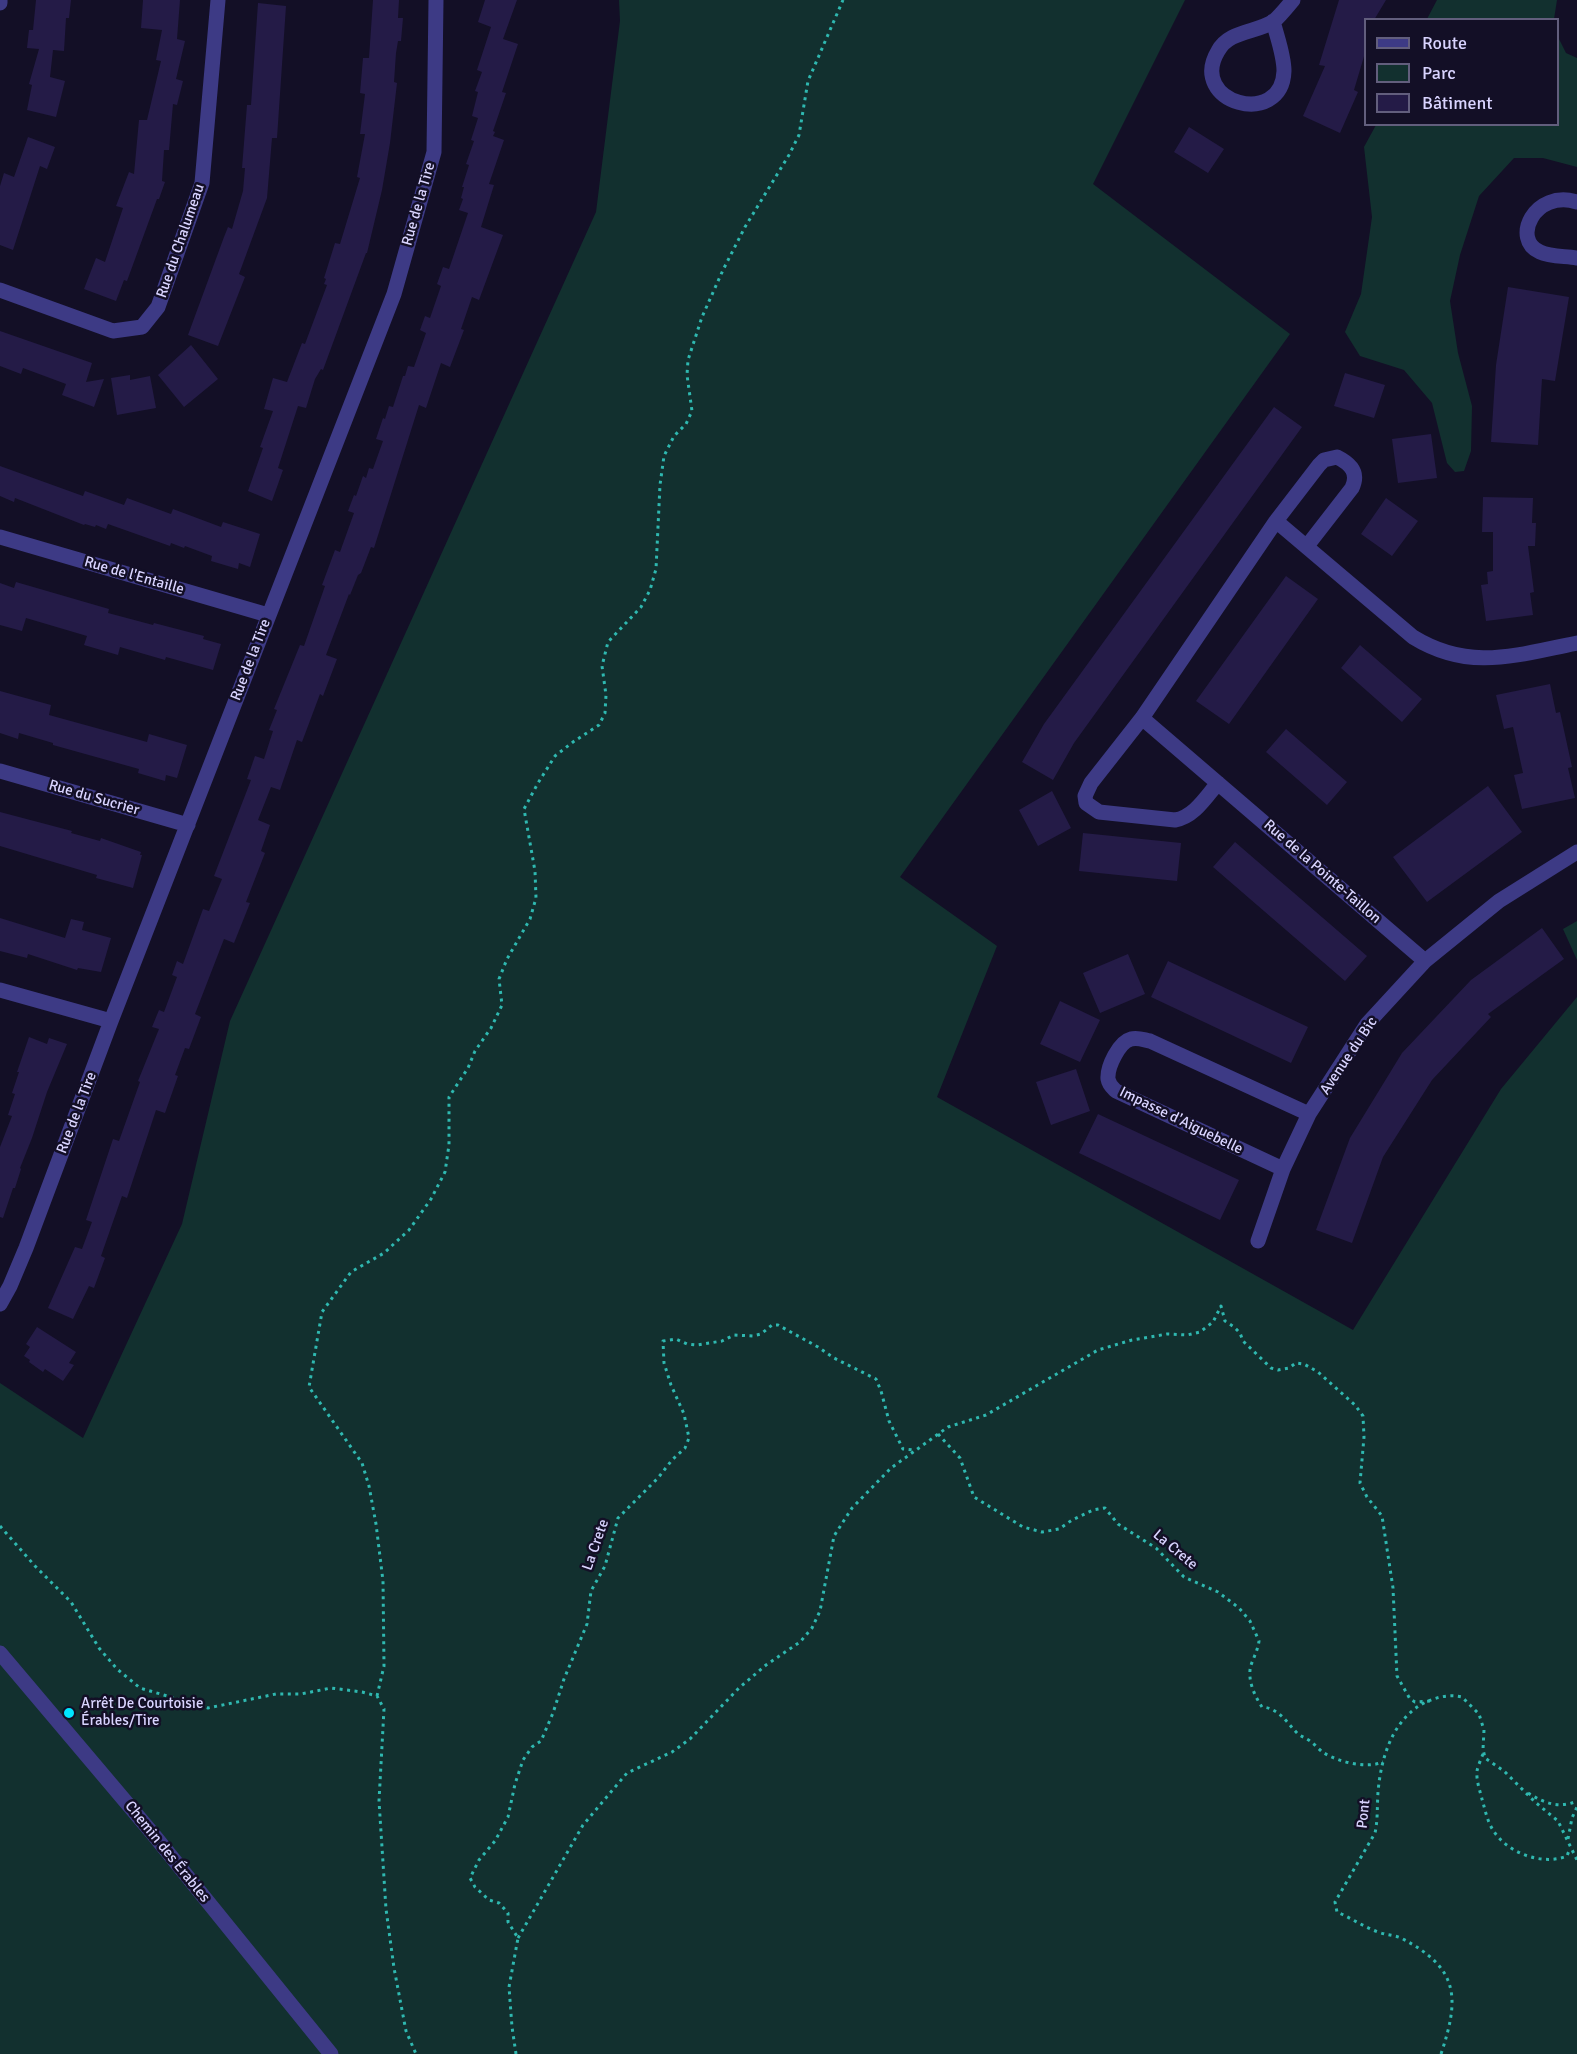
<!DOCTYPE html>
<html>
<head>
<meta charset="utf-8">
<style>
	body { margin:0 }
	#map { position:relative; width:1577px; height:2054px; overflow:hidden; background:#130f26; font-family:Signika,sans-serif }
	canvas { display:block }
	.legend { position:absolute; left:1364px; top:18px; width:195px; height:108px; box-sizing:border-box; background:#130f26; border:2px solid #625e7d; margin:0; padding:8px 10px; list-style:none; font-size:18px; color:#d9d4ff }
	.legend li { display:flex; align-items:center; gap:12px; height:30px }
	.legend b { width:30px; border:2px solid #625e7d }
</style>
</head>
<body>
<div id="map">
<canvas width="1577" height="2054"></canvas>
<ul class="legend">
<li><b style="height:8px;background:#3d3a85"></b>Route</li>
<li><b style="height:16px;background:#12302f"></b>Parc</li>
<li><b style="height:16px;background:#241b47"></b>Bâtiment</li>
</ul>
</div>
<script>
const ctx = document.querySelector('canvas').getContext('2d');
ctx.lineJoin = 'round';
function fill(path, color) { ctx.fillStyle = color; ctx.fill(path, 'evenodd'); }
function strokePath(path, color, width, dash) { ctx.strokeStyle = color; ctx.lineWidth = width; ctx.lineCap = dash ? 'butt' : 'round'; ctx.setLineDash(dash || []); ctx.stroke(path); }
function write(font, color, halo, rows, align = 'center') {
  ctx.font = font + ' Signika,sans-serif'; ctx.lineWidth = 5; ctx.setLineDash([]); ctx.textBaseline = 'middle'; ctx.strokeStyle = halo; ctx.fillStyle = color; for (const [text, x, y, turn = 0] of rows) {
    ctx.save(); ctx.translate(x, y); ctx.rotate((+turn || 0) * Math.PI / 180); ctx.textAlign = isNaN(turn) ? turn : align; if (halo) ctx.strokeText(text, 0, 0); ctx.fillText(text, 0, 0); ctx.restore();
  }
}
fill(new Path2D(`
	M619 0H1185L1093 184 1290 334 900 877 997 946 937 1097 1353 1330 1501 1089 1577 997V2054H0V1383L83 1438 182 1224 230 1021 596 212 620 21Z
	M1437 0H1557L1554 19H1427Z
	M1558 37 1566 53 1577 58V167L1543 158H1514L1479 196 1460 255 1450 301 1458 353 1472 406 1471 451 1464 471 1455 472 1447 463 1432 403 1404 370 1360 356 1345 332 1361 294 1372 217 1364 147 1376 125 1558 124Z
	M1577 921V960L1563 929Z`), '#12302f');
fill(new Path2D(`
	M36 0H71L69 18H66L64 51 53 50 50 77 65 81 56 117 27 110 32 85 29 84 39 49 27 48 29 30H33Z
	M143 0H180L177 39 185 41 176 79 183 81 177 105 173 104 169 150H164L162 181 165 182 159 199H157L127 281 124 280 116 301 84 289 96 258 105 262 123 208 116 206 129 172 134 174 139 120H147L161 61 156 60 162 30 141 28Z
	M373 0H399L398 18H403L401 41H398L396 53 394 82 397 83 390 143 382 190 367 253H366L323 370 321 369 315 379 306 408 298 406 278 468 283 470 272 501 248 491 263 448 260 447 273 411 264 409 273 378 287 382 302 343 305 344 327 285 324 284 326 279 324 278 335 243 340 244 360 178 357 177 365 134H360L365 94 360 93 363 58H369Z
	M485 0H517L503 39 518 44 502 92 506 93 493 131 495 132 493 136 504 140 489 184 494 185 481 227 503 235 479 300 472 297 461 329 464 330 450 367 441 363 426 408 419 405 374 548 371 547 361 573 358 575 350 595 349 594 326 655 337 659 323 696 320 694 302 742 297 740 280 790 271 787 258 820 270 825 261 851 265 853 246 902 250 903 234 943 224 939 195 1014 201 1017 189 1049 185 1048 175 1075 178 1076 165 1113 156 1110 127 1198 122 1196 101 1256 105 1258 94 1288 89 1286 73 1319 48 1308 75 1247 82 1249 92 1222 86 1220 113 1139 119 1141 140 1082 138 1081 159 1029 152 1027 159 1010 164 1012 177 977 172 975 177 961 183 964 203 909 209 911 222 879 214 876 251 780 247 779 255 756 264 759 273 731 269 730 277 710 274 709 300 645 304 646 325 586 322 585 335 550 340 552 354 513 348 511 354 495 356 496 363 476 366 478 369 468 373 469 383 441 376 439 383 418 385 419 389 406 393 407 403 376H405L408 366 414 367 426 333 420 330 425 316 430 318 441 286 437 284 443 267 449 269 468 213 459 210 463 199 461 198 464 187H462L469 165 466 164 474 141 471 140 478 118 472 116 478 92 475 91 482 72 477 70 491 27 478 22Z
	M1339 0H1386L1374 20H1365V53L1354 90 1358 92 1340 133 1303 116 1325 66 1319 65Z
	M258 3 286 6 277 138H272L267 198 239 274 245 277 218 346 188 335 224 237 228 227 232 229 243 191 245 168H242L247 105H251Z
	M1189 127 1224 149 1208 173 1174 152Z
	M28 137 55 147 47 169 40 166 13 250 0 245V186L4 173 14 177Z
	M1508 287 1569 297 1555 381 1542 379 1538 445 1491 442 1496 365Z
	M0 331 92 363 86 382 104 379 94 407 62 395 66 384 23 368 21 374 0 366Z
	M191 345 218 379 184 407 158 375Z
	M1345 373 1385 385 1374 418 1334 406Z
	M130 375V380L150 376 156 408 117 415 111 378Z
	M1274 407 1302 427 1074 743 1053 780 1022 762 1044 724Z
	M1431 434 1437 478 1398 483 1392 439Z
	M0 466 83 496 85 491 124 505 127 498 171 514 173 509 221 527 223 522 260 534 250 567 239 563 238 569 211 561 212 556 185 546 184 548 171 543 170 546 108 524 106 529 96 525 95 527 85 524 84 525 15 498 14 502 0 496Z
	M1483 497 1533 498 1532 523H1536L1535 546H1528L1534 592 1530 593 1533 615 1486 621 1481 585 1488 584 1487 572 1493 571V532H1482Z
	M1386 498 1418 521 1392 556 1361 534Z
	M1286 576 1318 599 1229 724 1196 701Z
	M16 582 109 609 108 613 153 625 154 623 204 636 203 639 221 644 213 670 166 657 165 660 120 647 118 655 84 645 87 636 26 618 22 631 0 625V583L14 588Z
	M1360 645 1422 699 1402 722 1341 668Z
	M1550 684 1556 713 1560 712 1567 744 1572 767 1568 768 1575 798 1522 809 1514 775 1523 773 1513 727 1504 729 1496 695Z
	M0 691 51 705 49 715 147 742 149 734 187 745 177 778 166 775 165 781 138 773 139 769 53 745V743L19 733 18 739 0 733Z
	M1286 729 1347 782 1327 805 1266 752Z
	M1488 786 1522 832 1427 902 1393 857Z
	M1052 791 1071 828 1038 846 1019 810Z
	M0 812 72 831 71 833 100 841 101 838 141 852 140 855H142L133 888 96 878 97 875 0 846Z
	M1083 833 1181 843 1177 881 1079 871Z
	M1235 842 1367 956 1345 981 1213 867Z
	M0 918 65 938 71 919 84 922 82 930 111 938 101 972 78 968 77 970 28 954 27 958 0 951Z
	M1542 928 1564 959 1488 1014 1491 1017 1432 1080 1383 1157 1352 1243 1316 1230 1350 1138 1402 1053 1471 980Z
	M1128 954 1145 994 1100 1013 1083 973Z
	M1168 961 1308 1027 1291 1063 1151 997Z
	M1060 1001 1100 1020 1080 1062 1040 1044Z
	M29 1037 47 1044 49 1038 67 1044 47 1092 32 1138 20 1168 21 1169 15 1188H13L3 1218 0 1217V1147L12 1116 8 1115 15 1094 12 1093 19 1072H17Z
	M1076 1069 1090 1111 1051 1125 1036 1082Z
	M1098 1114 1239 1180 1220 1220 1079 1153Z
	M37 1327 76 1352 69 1363 74 1365 63 1381 45 1369 43 1372 29 1362 30 1360 24 1356 30 1347 26 1344Z`), '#241b47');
strokePath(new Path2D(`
	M938 1434 960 1458 974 1497 1023 1527 1042 1532 1059 1529 1072 1520 1093 1510 1105 1508 1118 1524 1156 1548 1184 1577 1218 1592 1239 1608 1250 1621 1259 1641C1258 1649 1254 1657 1251 1665 1247 1679 1254 1695 1262 1707 1279 1708 1287 1723 1298 1734 1302 1737 1306 1738 1310 1741 1315 1744 1319 1750 1324 1753 1339 1762 1366 1769 1383 1762
	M0 1526 35 1566 71 1602 99 1648 117 1669 140 1688 208 1708 276 1694H301L331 1688 362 1692 377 1696 384 1709 379 1801 386 1909 394 1968 406 2031 416 2054
	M377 1696 384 1666 383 1581 376 1524 369 1486 362 1463 309 1387 322 1312 351 1272 384 1253 409 1230 431 1199 445 1172 449 1145V1097L468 1068 475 1051 491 1028 502 1005 499 979 507 959 530 919 536 898 535 871 524 809 538 783 555 756 573 742 599 725 605 713 606 695 602 666 608 642 641 607 650 590 656 569 660 485 664 456 674 436 686 424 692 411 687 375 688 360 702 317 723 270 745 227 789 155 799 135 808 81 843 0
	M1483 1754C1481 1759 1478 1766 1477 1771 1476 1780 1480 1791 1482 1799 1485 1809 1487 1821 1493 1830 1507 1853 1542 1866 1567 1856L1570 1848
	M1528 1793C1544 1803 1559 1809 1577 1801
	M1568 1839 1572 1818 1577 1807
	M518 1938 583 1825 627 1773 672 1752 690 1739 739 1688 766 1665 800 1642 812 1628 820 1611 834 1536 852 1508 891 1468 948 1427 986 1415 1098 1350 1132 1340 1167 1334 1187 1335 1200 1332 1213 1322 1221 1306 1225 1321 1234 1327 1240 1333 1243 1341 1271 1368 1278 1370 1289 1368 1296 1363 1304 1364 1318 1372 1355 1405 1363 1416 1364 1437 1360 1483 1367 1497 1382 1516 1393 1588 1397 1676 1410 1699 1415 1702 1430 1701
	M516 2054 512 2027 509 1987 518 1938 508 1922V1913L499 1903 489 1900 475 1887 470 1878 479 1860 495 1841 508 1817 515 1784 523 1760 532 1747 541 1741 553 1713 564 1679 587 1624 591 1591 605 1566 618 1518 658 1478 672 1460 685 1448 689 1438 684 1414 671 1385 664 1363 663 1341 676 1339 687 1344 697 1345 722 1341 734 1335 753 1336 761 1334 772 1325H778L818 1347 834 1358 876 1379 881 1391 889 1421 903 1449 913 1450
	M1441 2054C1460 1997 1459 1968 1401 1938 1394 1935 1386 1935 1378 1932 1364 1927 1351 1918 1337 1912L1335 1902 1375 1833C1378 1819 1377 1806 1378 1792 1381 1757 1393 1718 1426 1702 1437 1697 1450 1694 1462 1697L1479 1714 1484 1730 1483 1749 1485 1758 1504 1771 1535 1802 1558 1821 1577 1860`), '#2fb8b0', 3, [3, 4.5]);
strokePath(new Path2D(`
	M0 3V0
	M1273 21C1277 37 1284 55 1284 71 1282 129 1187 103 1218 51 1229 30 1257 33 1274 21 1281 15 1287 7 1293 0
	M1577 202C1534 189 1511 240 1540 252 1550 257 1566 256 1577 258
	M0 290 113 331 142 327 158 307 202 183 218 0
	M1276 521 1413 637C1470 672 1516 655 1577 643
	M0 537 268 615
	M1142 718 1425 961
	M0 771 188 825
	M1218 783C1206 797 1194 817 1175 820L1099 812 1086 803 1085 796 1091 783 1142 718 1276 521 1319 465 1324 460 1337 457C1351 464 1359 473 1352 488L1307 546
	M0 990 111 1021
	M1283 1169 1116 1091C1112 1087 1109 1085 1108 1079 1107 1067 1119 1042 1131 1039 1138 1037 1144 1040 1150 1041L1309 1114
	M1258 1241 1283 1169 1309 1114 1367 1024 1425 961 1499 901 1577 852
	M0 1304 10 1286 26 1248 111 1021 394 294 434 152 436 0
	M0 1653 153 1834 331 2054`), '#3d3a85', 15);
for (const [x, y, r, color] of [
	[69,1713,6,"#00e5ff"]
]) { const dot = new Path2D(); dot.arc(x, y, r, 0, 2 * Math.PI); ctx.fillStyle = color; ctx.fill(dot); strokePath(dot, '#130f26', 2); }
write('15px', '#d9d4ff', '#130f26', [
	["Rue de la Tire",419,204,-74],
	["Rue du Chalumeau",181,241,-71],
	["Rue de l'Entaille",134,576,16],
	["Rue de la Tire",251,660,-69],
	["Rue du Sucrier",94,798,16],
	["Rue de la Pointe-Taillon",1322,872,41],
	["Avenue du Bic",1349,1056,-56],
	["Rue de la Tire",77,1113,-69],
	["Impasse d'Aiguebelle",1181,1121,26],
	["La Crete",596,1545,-71],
	["La Crete",1175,1550,40],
	["Pont",1364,1814,-84],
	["Chemin des Érables",167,1852,51]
]);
write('15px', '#d9d4ff', '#130f26', [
	["Arrêt De Courtoisie",81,1704],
	["Érables/Tire",81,1721]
], 'left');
</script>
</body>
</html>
